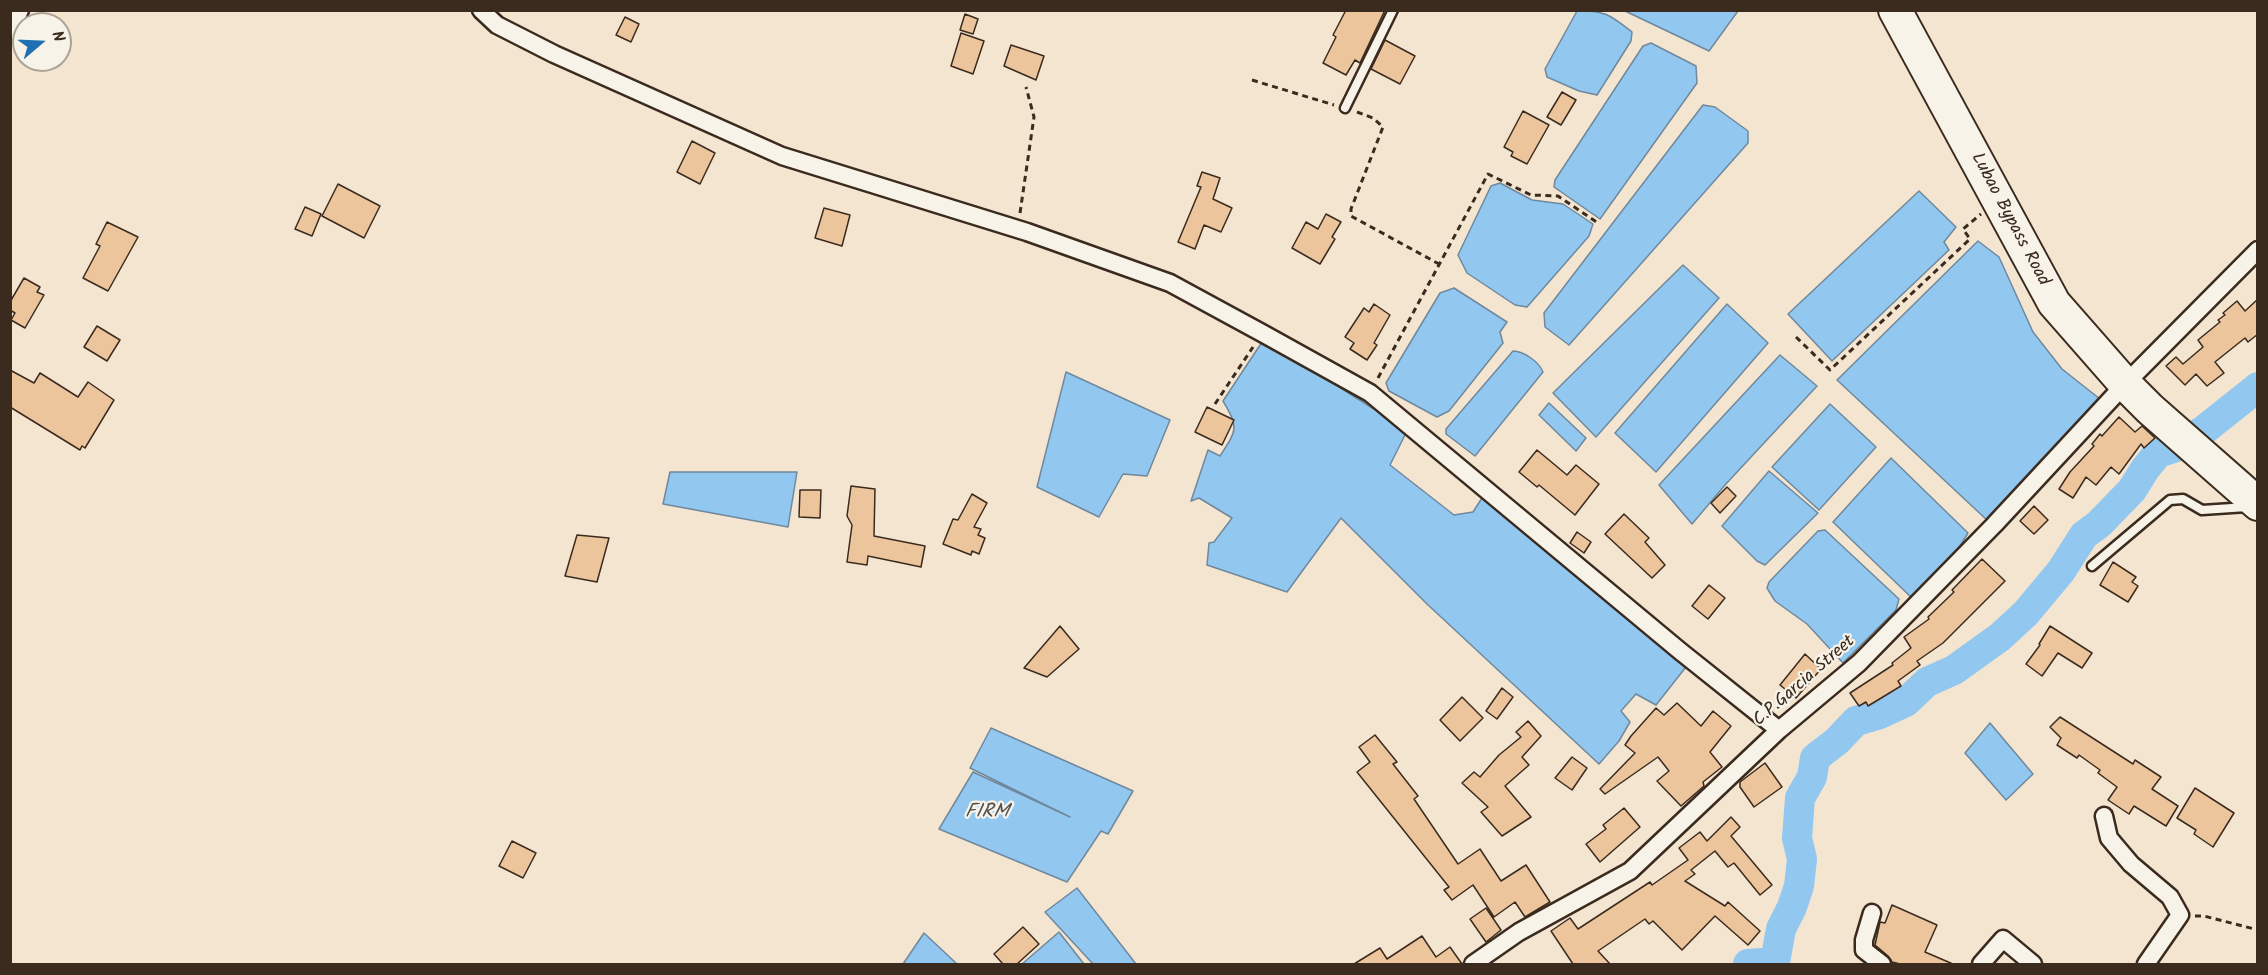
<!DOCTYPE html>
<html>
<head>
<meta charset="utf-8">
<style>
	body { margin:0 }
	#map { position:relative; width:2268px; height:975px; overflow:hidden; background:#f4e5d1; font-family:Kalam,sans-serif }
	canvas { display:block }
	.frame { position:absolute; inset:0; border:12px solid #3b2a1e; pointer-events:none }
	.north { position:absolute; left:12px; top:12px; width:60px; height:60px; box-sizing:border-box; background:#f7f3e8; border:2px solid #aca397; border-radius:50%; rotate:71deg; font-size:16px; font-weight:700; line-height:24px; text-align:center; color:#3b2a1e }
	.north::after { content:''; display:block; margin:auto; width:21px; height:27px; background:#1f6fb2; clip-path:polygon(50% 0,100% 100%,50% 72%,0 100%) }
</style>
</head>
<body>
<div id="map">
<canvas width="2268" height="975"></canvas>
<div class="frame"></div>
<div class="north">N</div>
</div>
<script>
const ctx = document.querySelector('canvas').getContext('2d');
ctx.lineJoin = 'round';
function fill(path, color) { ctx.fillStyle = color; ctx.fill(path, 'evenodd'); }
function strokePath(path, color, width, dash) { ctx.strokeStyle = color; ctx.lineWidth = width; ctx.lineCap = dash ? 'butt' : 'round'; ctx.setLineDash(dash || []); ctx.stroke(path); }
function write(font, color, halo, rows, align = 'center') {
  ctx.font = font + ' Kalam,sans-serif'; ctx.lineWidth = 4.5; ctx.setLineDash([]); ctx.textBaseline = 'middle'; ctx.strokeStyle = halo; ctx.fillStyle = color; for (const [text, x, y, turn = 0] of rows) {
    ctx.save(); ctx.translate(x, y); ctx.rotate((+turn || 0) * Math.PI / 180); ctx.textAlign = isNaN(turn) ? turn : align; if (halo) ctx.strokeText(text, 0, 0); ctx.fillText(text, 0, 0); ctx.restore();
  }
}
const water = new Path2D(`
	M1577 11C1605 10 1610 15 1632 32L1631 41 1597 95 1579 91 1547 77 1545 69Z
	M1625 11H1738L1709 51Z
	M1651 43 1696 66 1697 83 1600 219 1554 187 1555 180 1643 46Z
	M1703 105 1715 107 1748 131V143L1569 345 1545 327 1544 313Z
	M1500 183 1532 200 1563 204 1593 224 1589 236 1527 307 1515 305 1467 273 1458 255 1491 186Z
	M1919 191 1956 227 1944 242 1949 250 1832 361 1788 314Z
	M1978 241 1999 257 2033 332 2062 369 2100 399 1988 521 1837 380Z
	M1683 265 1719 298 1596 437 1553 393Z
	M1454 288 1507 322 1500 332 1503 343 1449 411 1437 417 1389 391 1386 383 1440 293Z
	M1727 304 1768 343 1656 472 1615 433Z
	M1264 339 1391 420 1406 433 1390 465 1454 515 1473 512 1482 498 1686 667 1656 705 1636 694 1621 711 1630 722 1619 741 1599 764 1427 604 1341 518 1287 592 1207 565 1209 543 1214 542 1232 518 1199 498 1191 501 1208 450 1220 456C1237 430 1239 428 1223 401Z
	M1513 351C1524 351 1539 362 1543 372L1475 456 1446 434V429Z
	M1780 355 1817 386 1725 485 1692 524 1659 485Z
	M1066 372 1170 420 1147 476 1123 474 1099 517 1037 487Z
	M1549 403 1586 438 1576 451 1539 415Z
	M1830 404 1876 447 1819 510 1772 467Z
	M1891 458 1968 533 1958 549 1914 600 1833 522Z
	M1769 471 1818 513 1765 565 1757 561 1722 526Z
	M670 472H797L788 527 663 504Z
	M1825 530 1899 599 1896 610 1843 663 1807 624 1775 601 1767 588 1769 582 1818 531Z
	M1990 723 2033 774 2006 800 1965 753Z
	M991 728 1133 791 1108 834 1101 831 1067 882 939 829 973 772 1070 817 970 768Z
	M1077 888 1136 964H1093L1045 912Z
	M1059 932 1084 964H1022Z
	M924 933 957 964H903Z`);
fill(water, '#92c7f0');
strokePath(water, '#6f889c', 1.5);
strokePath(new Path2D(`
	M1748 964 1775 962 1781 929 1792 907 1799 886 1802 859 1797 838 1800 798 1812 777 1815 758 1837 741 1856 721 1880 714 1906 702 1927 682 1954 670 2000 637 2026 613 2061 571 2084 535 2099 524 2132 490 2145 469 2158 453 2176 447 2204 430 2258 387`), '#92c7f0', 30);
const building = new Path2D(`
	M1346 10H1385L1360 63 1355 60 1346 75 1323 63 1336 37 1333 35Z
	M965 14 978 19 973 34 960 30Z
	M625 17 639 24 631 42 616 35Z
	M961 33 984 41 973 74 951 66Z
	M1385 40 1415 56 1400 84 1371 69Z
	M1011 45 1044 56 1036 80 1004 66Z
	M1562 92 1576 100 1561 125 1547 117Z
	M1523 111 1549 125 1527 164 1511 156 1513 152 1504 147Z
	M692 141 715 153 700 184 677 172Z
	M1202 172 1220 178 1213 199 1232 208 1221 232 1204 225 1195 249 1178 242 1201 187 1197 186Z
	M338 184 380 206 364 238 322 216Z
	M305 207 321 214 312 236 295 229Z
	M824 208 850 215 842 246 815 238Z
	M1326 214 1341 222 1332 237 1335 239 1320 264 1292 248 1306 222 1318 229Z
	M107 222 138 237 108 291 83 278 100 246 96 244Z
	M24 278 40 287 37 292 44 295 25 328 11 320 15 313 10 310V302Z
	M2258 299V334L2248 342 2245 338 2215 362 2224 373 2207 386 2196 374 2185 385 2166 366 2176 357 2183 364 2203 347 2198 340 2220 322 2218 320 2225 315 2223 313 2237 301 2245 311Z
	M1374 304 1390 315 1374 343 1377 345 1367 360 1350 349 1354 343 1345 337 1364 308 1369 312Z
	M97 326 120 340 107 361 84 347Z
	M10 370 34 383 40 373 78 397 88 382 114 400 85 448 82 446 80 450 10 407Z
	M1207 407 1234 420 1222 445 1195 432Z
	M2119 417 2135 432 2142 426 2155 438 2144 448 2141 444 2119 474 2111 467 2096 485 2086 477 2073 498 2059 489 2070 472 2094 446 2092 444 2100 434 2102 436Z
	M1537 450 1567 475 1576 465 1599 484 1575 515 1539 485 1537 487 1519 472Z
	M851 486 875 489 874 536 925 546 921 567 868 556 867 565 847 562 852 525 847 516Z
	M1727 487 1736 496 1720 513 1711 503Z
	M800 490H821L820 518 799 517Z
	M972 494 987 503 974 527 981 529 978 535 985 538 979 554 972 551 971 555 943 544 953 519 958 520Z
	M2034 506 2048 520 2034 534 2020 521Z
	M1624 514 1649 538 1645 542 1665 565 1652 578 1605 534Z
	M1577 532 1591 542 1584 553 1570 543Z
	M577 535 609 538 597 582 565 576Z
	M1982 559 2005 581 1943 643 1917 661 1920 665 1898 681 1901 686 1868 706 1866 702 1859 706 1850 693 1893 665 1892 663 1911 648 1904 637 1929 619 1928 617 1954 592 1952 590Z
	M2113 562 2136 577 2132 582 2138 586 2128 602 2100 585Z
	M1709 585 1725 598 1708 619 1692 606Z
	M1060 626 1079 649 1047 677 1024 668Z
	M2050 626 2092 653 2082 668 2058 653 2042 676 2026 664 2040 645 2039 644Z
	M1805 654 1821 669 1796 698 1780 685Z
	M1502 688 1513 697 1497 719 1486 711Z
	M1462 697 1483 718 1460 741 1440 720Z
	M1677 703 1701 726 1713 711 1731 726 1710 752 1722 767 1703 782 1704 786 1681 806 1657 781 1669 771 1658 757 1605 794 1600 789 1635 753 1625 745 1631 736 1656 708 1664 715Z
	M2060 717 2133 764 2135 760 2161 777 2152 789 2178 806 2166 826 2134 806 2129 814 2108 800 2117 787 2098 773 2100 770 2079 755 2077 758 2057 745 2061 738 2050 727Z
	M1528 721 1541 736 1522 757 1529 765 1505 786 1531 817 1502 836 1481 812 1488 807 1462 783 1474 772 1480 777 1499 755 1521 737 1516 732Z
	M1375 735 1397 762 1393 764 1418 796 1414 799 1458 864 1480 849 1501 881 1526 865 1550 902 1525 917 1515 902 1494 917 1473 885 1452 900 1444 890 1449 887 1357 772 1370 762 1359 747Z
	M1572 757 1587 768 1572 790 1555 778Z
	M1765 763 1782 787 1754 807 1740 787V782Z
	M2195 788 2234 813 2213 847 2194 834 2196 830 2177 818Z
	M1624 808 1640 827 1600 862 1586 844 1606 829 1603 825Z
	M1731 817 1740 827 1731 836 1772 885 1760 895 1734 863 1728 867 1715 851 1691 870 1695 874 1685 881 1725 906 1728 902 1760 931 1748 945 1715 916 1682 950 1653 921 1649 924 1645 919 1598 951 1610 964H1573L1551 931 1570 918 1578 929 1650 882 1652 885 1688 860 1679 848 1700 832 1707 841Z
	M512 841 536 853 523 878 499 866Z
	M1892 905 1937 925 1925 952 1953 964H1900L1892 962 1888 956 1875 945 1880 922 1885 923Z
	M1486 908 1501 930 1486 942 1470 919Z
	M1023 927 1039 944 1017 964H1003L994 954Z
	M1422 936 1436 957 1450 947 1462 964H1354L1380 948 1387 959Z`);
fill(building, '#ecc59c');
strokePath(building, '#3b2a1e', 1.5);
const lane = new Path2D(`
	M1345 108 1393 10
	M2092 566 2170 500 2183 499 2202 510 2247 507`);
const street = new Path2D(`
	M481 10 497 25 554 54 782 156 1027 232 1170 283 1262 333 1370 393 1680 651 1779 730
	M10 32 20 10
	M2104 816 2109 838 2131 864 2170 897 2180 915 2146 964
	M1872 913 1864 940V950L1882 964
	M1473 964 1519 932 1630 871 1779 730 1859 663 1994 525 2125 384 2258 250
	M1981 964 2003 939 2033 964`);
const highway = new Path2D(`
	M1895 10 2054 303 2125 384 2150 409 2258 504`);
strokePath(lane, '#3b2a1e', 13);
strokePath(street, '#3b2a1e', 21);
strokePath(highway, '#3b2a1e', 36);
strokePath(new Path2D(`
	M1252 80 1334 105
	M1357 112 1373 118 1383 127 1351 209V216L1439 264
	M1020 213 1034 117 1026 87
	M1796 337 1830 370 1970 239 1963 229 1981 214
	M1378 378 1488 174 1531 195 1558 196 1598 223
	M1215 404 1253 347
	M2195 916H2204L2258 930`), '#3b2a1e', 3, [6, 4.5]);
strokePath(lane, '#f7f3e8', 8);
strokePath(street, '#f7f3e8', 16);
strokePath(highway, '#f7f3e8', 32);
write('18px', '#3b2a1e', '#f7f3e8', [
	["Lubao Bypass Road",2009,220,62],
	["C.P.Garcia Street",1805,682,-41]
]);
write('italic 20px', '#515152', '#f7f3e8', [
	["FIRM",987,814]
]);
</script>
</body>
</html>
